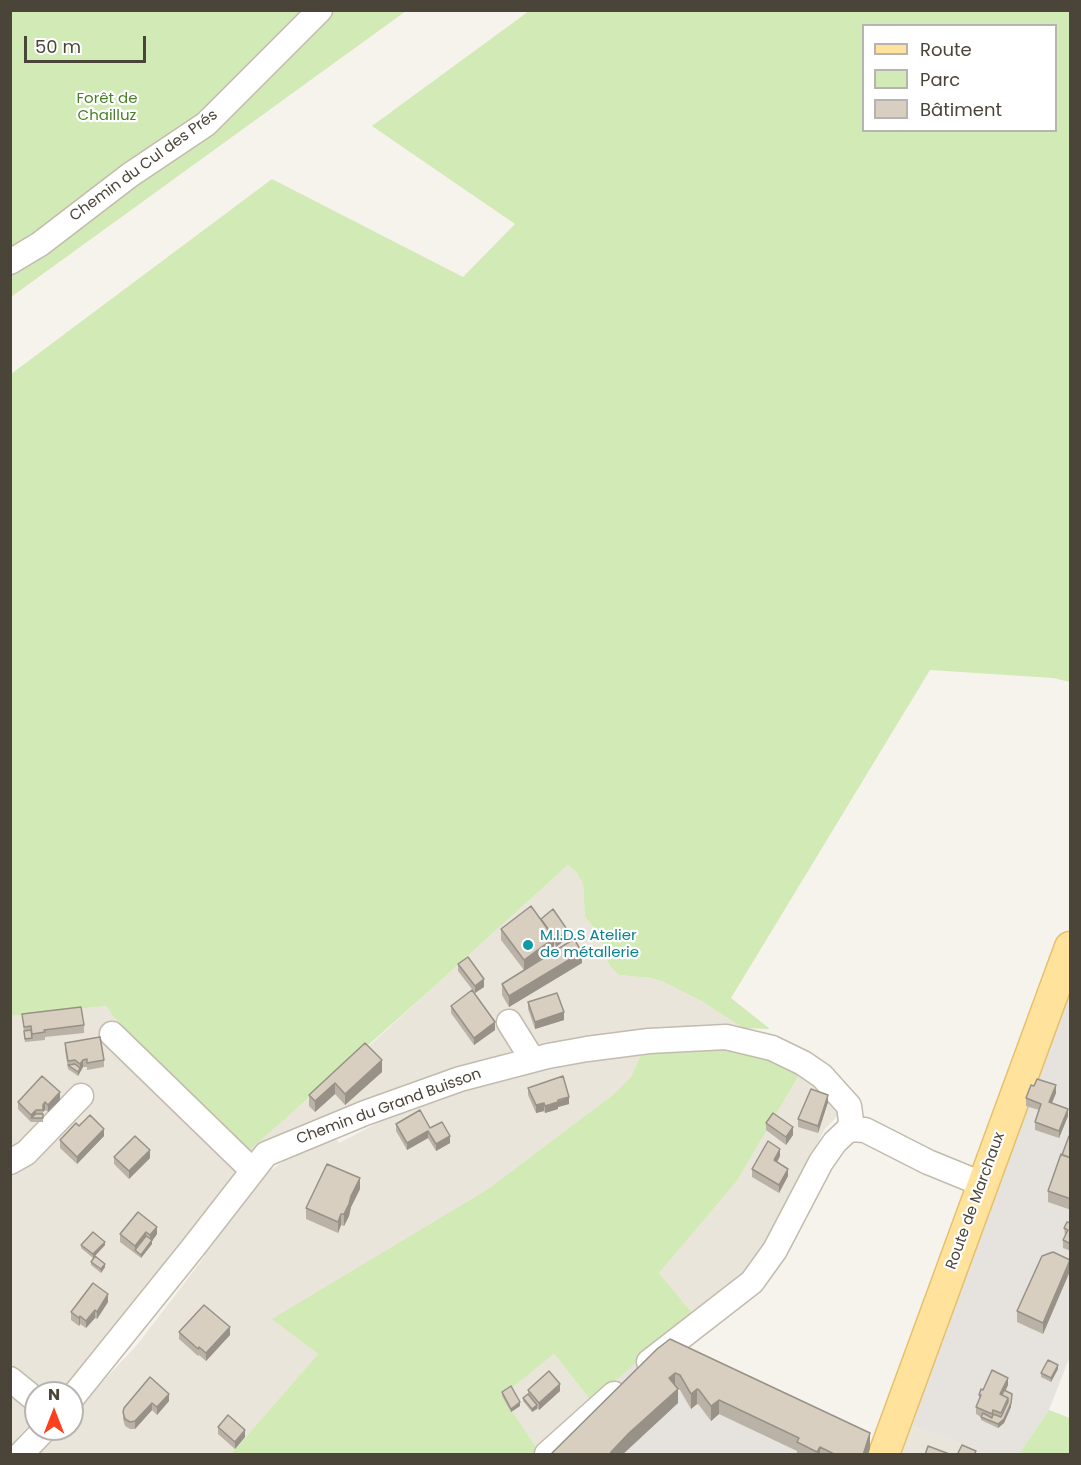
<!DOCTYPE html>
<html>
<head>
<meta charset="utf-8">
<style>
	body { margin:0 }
	#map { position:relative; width:1081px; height:1465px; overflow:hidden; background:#f6f3ec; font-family:Poppins,sans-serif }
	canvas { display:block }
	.frame { position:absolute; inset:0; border:12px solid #4b4439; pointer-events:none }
	.legend { position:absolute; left:862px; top:24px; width:195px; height:108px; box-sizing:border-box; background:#fff; border:2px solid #b7b4b0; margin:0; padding:8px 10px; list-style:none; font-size:18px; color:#4b4439 }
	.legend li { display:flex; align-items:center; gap:12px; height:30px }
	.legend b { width:30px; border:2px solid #b7b4b0 }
	.north { position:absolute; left:24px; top:1381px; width:60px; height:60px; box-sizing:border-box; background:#fff; border:2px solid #b7b4b0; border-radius:50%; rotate:0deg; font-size:16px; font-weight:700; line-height:24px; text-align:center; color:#4b4439 }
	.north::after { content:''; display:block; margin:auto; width:21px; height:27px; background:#fc3f1d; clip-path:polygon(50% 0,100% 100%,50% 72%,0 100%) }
	.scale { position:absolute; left:24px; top:36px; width:122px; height:27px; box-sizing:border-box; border:3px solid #4b4439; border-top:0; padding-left:8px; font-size:18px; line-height:21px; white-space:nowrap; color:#4b4439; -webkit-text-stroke:4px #fff; paint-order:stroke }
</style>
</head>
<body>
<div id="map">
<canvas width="1081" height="1465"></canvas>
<div class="frame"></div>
<ul class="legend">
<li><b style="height:8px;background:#ffe39c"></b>Route</li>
<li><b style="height:16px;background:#d2eab5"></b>Parc</li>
<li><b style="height:16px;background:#d8cfc1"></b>Bâtiment</li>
</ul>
<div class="north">N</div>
<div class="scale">50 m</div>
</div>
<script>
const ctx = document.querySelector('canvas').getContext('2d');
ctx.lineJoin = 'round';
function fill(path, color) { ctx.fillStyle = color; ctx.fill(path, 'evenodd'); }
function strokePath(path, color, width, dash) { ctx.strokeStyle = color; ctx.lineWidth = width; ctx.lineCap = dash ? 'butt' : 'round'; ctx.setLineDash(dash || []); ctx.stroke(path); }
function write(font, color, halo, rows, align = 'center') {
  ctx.font = font + ' Poppins,sans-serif'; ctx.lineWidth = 4.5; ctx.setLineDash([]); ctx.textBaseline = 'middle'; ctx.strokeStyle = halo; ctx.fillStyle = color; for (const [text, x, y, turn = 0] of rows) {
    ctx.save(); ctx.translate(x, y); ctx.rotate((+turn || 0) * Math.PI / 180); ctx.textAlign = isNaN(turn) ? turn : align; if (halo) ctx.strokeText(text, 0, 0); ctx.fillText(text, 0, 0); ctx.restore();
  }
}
fill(new Path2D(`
	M568 865 576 872 583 884 585 917 600 935 609 965 619 975 651 978 664 982 703 1002 743 1028H708L532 1045 474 1063 260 1155H244L293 1111 326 1085Z
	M106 1006 239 1169 145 1298 59 1393H46L11 1366 10 1016Z
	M643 1050 631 1077 614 1094 488 1189 273 1319 318 1354 231 1454H35L58 1429H72V1414L137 1345 205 1256 201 1250 258 1179 313 1141 333 1134 339 1143 387 1118 536 1062Z
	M799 1075 835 1095 844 1109 824 1130 779 1226 745 1274 695 1316 659 1273 737 1181Z
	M554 1354 592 1402 538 1450 502 1396Z
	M10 1385 36 1403V1418L20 1435 24 1438 10 1451Z
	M887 1414 987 1454H872Z`), '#eae5da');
fill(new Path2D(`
	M1070 982V1356L1049 1410 1019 1454H987L910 1424Z
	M655 1346 873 1450 872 1454H534Z`), '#e6e2dd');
fill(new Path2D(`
	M11 11H406L11 297Z
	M529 11H1070V682L1053 678 930 670 731 998 770 1029 743 1028 703 1002 664 982 651 978 619 975 609 965 600 935 585 917 583 884 576 872 568 865 427 993 244 1155 123 1029 106 1006 11 1016V374L272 179 463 277 515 224 372 126ZM864 26H1056V130H864Z
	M724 1046 775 1058 799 1075 737 1181 659 1273 695 1316 655 1346 592 1402 554 1354 502 1396 538 1450 534 1454H231L318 1354 272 1319 488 1189 614 1094 631 1077 643 1050Z
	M1049 1410 1070 1418V1454H1019Z`), '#d2eab5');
const minor = new Path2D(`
	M10 262 40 244 130 175 206 124 320 10
	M509 1022 532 1059
	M112 1034 252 1170
	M10 1162 26 1153 81 1096
	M649 1362 752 1282 775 1250 821 1162 835 1142 849 1129 865 1130 928 1162 982 1184
	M10 1379 36 1400
	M72 1398 192 1249 266 1154 365 1113 460 1079 548 1056 587 1049 649 1041 726 1037 772 1048 803 1063 822 1076 849 1106 851 1121 849 1129
	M21 1454 45 1429
	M547 1454 614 1394`);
const major = new Path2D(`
	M884 1454 1070 947`);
strokePath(minor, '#c2bbae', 27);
strokePath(major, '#e6c16a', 33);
strokePath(minor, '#fff', 24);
strokePath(major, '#ffe39c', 30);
fill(new Path2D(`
	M541 919 568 938 556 947 554 944V949L528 968 582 963 509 1007 502 995V984L524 970 501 940V929L541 920Z
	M458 964 484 987 475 993 458 971Z
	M528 1002 564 1020 535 1029 528 1009Z
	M451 1006 495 1030 474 1045 451 1013Z
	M22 1014 84 1025V1033L45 1037V1040L25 1042Z
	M65 1043 104 1060V1067L87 1070V1067H83L78 1076 68 1069 65 1050Z
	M365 1043 382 1072 345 1105 335 1094 315 1112 309 1106V1095Z
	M528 1088 569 1104 558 1107V1109L545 1113 544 1111 536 1113 528 1095Z
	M1056 1093 1052 1103 1068 1116 1059 1138 1035 1130V1122L1039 1110 1026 1106V1098Z
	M60 1100 48 1112 45 1110 43 1112V1122H31L18 1109V1102Z
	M828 1102 818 1133 798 1127V1119Z
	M766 1123 793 1135 786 1145 766 1130Z
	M396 1124 430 1128 450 1143 436 1151 428 1138 407 1150 396 1131Z
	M79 1126 104 1136 77 1164 60 1148V1140Z
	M1071 1128V1210L1048 1202V1191L1062 1155 1069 1136Z
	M780 1156 777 1162 788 1176 779 1193 752 1177V1169Z
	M114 1157 150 1158 129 1179 114 1164Z
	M360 1189 351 1207 349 1216 344 1226 341 1225 338 1233 306 1219V1208Z
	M138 1212 157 1234 152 1241V1244L141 1258 120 1242V1234Z
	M1071 1223V1251L1063 1248V1240L1065 1236 1064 1228Z
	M81 1245H105L93 1258 81 1248Z
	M91 1262 105 1267 101 1273 91 1265Z
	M1070 1271 1043 1334 1017 1322V1311Z
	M108 1302 97 1319 95 1318 86 1328 80 1324 79 1326 71 1320V1312Z
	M179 1332 230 1335 206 1361 199 1355 198 1356 179 1339Z
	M657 1349 870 1448 868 1455H797V1451L719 1414 711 1421 699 1405 697 1404 691 1409 680 1390 678 1389V1403L622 1455H550Z
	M1058 1369 1051 1382 1041 1377V1373Z
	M1008 1385 1005 1391 1012 1394 1011 1407 1004 1423 998 1428 981 1420V1417L976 1414V1407L979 1400V1395L983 1390Z
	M528 1390 560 1391 539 1410 537 1408 532 1412 523 1401V1398L528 1394Z
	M502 1392 520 1406 511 1412 502 1396Z
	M169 1401 157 1415 152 1410 135 1429H130L125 1426 123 1419V1412L124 1408Z
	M218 1427 245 1437 235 1449 218 1434Z`), '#bab2a6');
fill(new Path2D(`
	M568 931V938L556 947V940Z
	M554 938V949L524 971V960Z
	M582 952V963L509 1007V996Z
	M484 979V987L475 993V986Z
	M564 1012V1020L535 1029V1022Z
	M495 1022V1030L474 1045V1038Z
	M83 1060V1067L78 1076V1072L80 1068V1064Z
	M382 1060V1072L345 1105V1094Z
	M335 1083V1094L315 1112V1101Z
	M1056 1085V1093L1049 1110V1102Z
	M60 1092V1100L48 1112V1105Z
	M828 1095V1102L818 1133V1126Z
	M569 1097V1104L558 1107V1109L545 1113V1106Z
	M45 1102V1110L43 1112V1105Z
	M544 1103V1111L536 1113V1105Z
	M1068 1109V1116L1059 1138V1131Z
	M36 1110V1118H31V1122V1115Z
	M793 1127V1135L786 1145V1137Z
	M104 1129V1136L77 1164V1157Z
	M428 1131V1138L407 1150V1143Z
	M450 1136V1143L436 1151V1144Z
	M780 1149V1156L774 1168V1160Z
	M150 1150V1158L129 1179V1171Z
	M788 1169V1176L779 1193V1185Z
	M360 1178V1189L351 1207 349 1216 344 1226V1214L351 1196Z
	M341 1214V1225L338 1233V1222Z
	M157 1227V1234L152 1241V1244L141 1258V1255L150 1243V1235Z
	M146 1232V1240L135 1250V1246Z
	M105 1242V1245L93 1258V1254Z
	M1070 1260V1271L1043 1334V1323Z
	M105 1264V1267L101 1273V1269Z
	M108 1294V1302L97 1319V1312Z
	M95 1310V1318L86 1328V1321Z
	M80 1316V1324L79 1326V1318Z
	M230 1327V1335L206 1361V1353Z
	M1058 1365V1369L1051 1382V1378Z
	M675 1373V1387L669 1378Z
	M1008 1378V1385L1002 1399 1000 1394Z
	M560 1384V1391L539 1410V1403Z
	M678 1389V1403L622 1455H610L611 1452 629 1433Z
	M697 1389V1404L691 1409V1394Z
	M169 1394V1401L157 1415V1407Z
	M719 1400V1414L711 1421V1406Z
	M520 1402V1406L511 1412V1409Z
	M152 1403V1410L135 1429V1421Z
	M1011 1403V1407L1004 1423 998 1428V1424Z
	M537 1405V1409L532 1412V1409Z
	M245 1430V1437L235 1449V1442Z
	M870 1433V1448L868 1455H863Z
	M820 1447V1455H817V1452Z`), '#979187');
const building = new Path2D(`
	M531 906 554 938 524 960 501 929Z
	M553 909 568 931 556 940 541 919Z
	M574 939 582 952 509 996 502 984Z
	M468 957 484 979 475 986 458 964Z
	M472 990 495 1022 474 1038 451 1006Z
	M557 993 564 1012 535 1022 528 1002Z
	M81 1007 84 1025 44 1030 45 1032 32 1034 31 1026 24 1027 22 1014Z
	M31 1030 32 1038 25 1039 24 1031Z
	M100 1037 104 1060 87 1063V1059L83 1060 80 1064 75 1060 68 1061 65 1043Z
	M365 1043 382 1060 345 1094 335 1083 315 1101 309 1095Z
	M75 1064 80 1068 78 1072 68 1065Z
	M42 1076 60 1092 48 1105 45 1102 43 1105V1110H36L31 1115 18 1102Z
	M563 1076 569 1097 558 1100V1102L545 1106 544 1103 536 1105 528 1088Z
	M1037 1079 1056 1085 1049 1102 1068 1109 1059 1131 1035 1122 1041 1104 1026 1098 1031 1085 1034 1086Z
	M811 1089 828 1095 818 1126 798 1119Z
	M420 1110 430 1128 442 1122 450 1136 436 1144 428 1131 407 1143 396 1124Z
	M773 1113 793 1127 786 1137 766 1123Z
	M36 1114H43V1118H31Z
	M90 1115 104 1129 77 1157 60 1140 76 1123 79 1126Z
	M135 1136 150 1150 129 1171 114 1157Z
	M1069 1136H1071V1158L1062 1155Z
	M768 1141 780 1149 774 1160 788 1169 779 1185 752 1169Z
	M1061 1154 1071 1158V1199L1048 1191Z
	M327 1164 360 1178 351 1196 349 1204 344 1214H341L338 1222 306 1208Z
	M138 1212 157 1227 150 1235 146 1232 135 1246 120 1234Z
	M1067 1222 1071 1223V1244L1063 1240 1068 1230 1064 1228Z
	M93 1232 105 1242 93 1254 81 1245Z
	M146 1236 152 1240 141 1255 135 1250Z
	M1053 1252 1070 1260 1043 1323 1017 1311 1042 1256Z
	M95 1256 105 1264 101 1269 91 1262Z
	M93 1283 108 1294 97 1312 95 1310 86 1321 80 1316 79 1318 71 1312Z
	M204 1305 230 1327 206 1353 199 1347 198 1349 179 1332Z
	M670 1339 870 1433 863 1455H836L820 1447 817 1452 797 1442 799 1438 719 1400 711 1406 699 1390 697 1389 691 1394 680 1375 675 1373 669 1378 678 1389 629 1433 611 1452 610 1455H550L657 1349Z
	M1048 1360 1058 1365 1051 1378 1041 1373Z
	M992 1370 1008 1378 1000 1394 1008 1398 1001 1413 993 1410 992 1414 976 1407 981 1395H979L981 1389 983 1390Z
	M549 1371 560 1384 539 1403 528 1390Z
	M150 1377 169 1394 157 1407 152 1403 135 1421 130 1422 125 1419 123 1412 124 1408Z
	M511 1386 520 1402 511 1409 502 1392Z
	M1004 1390 1012 1394 1011 1403 1004 1419 998 1424 981 1417 983 1413 992 1418 993 1414 1001 1417 1008 1402V1398L1002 1395Z
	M528 1394 537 1405 532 1409 523 1398Z
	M228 1415 245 1430 235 1442 218 1427Z
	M962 1445 976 1451 974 1455H957Z
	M928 1446 952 1455H925Z`);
fill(building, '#d8cfc1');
strokePath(building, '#979187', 1.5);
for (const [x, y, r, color] of [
	[528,945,6,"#0f9aa8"]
]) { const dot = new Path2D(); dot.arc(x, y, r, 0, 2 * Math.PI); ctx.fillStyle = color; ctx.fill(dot); strokePath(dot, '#fff', 2); }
write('15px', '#4a7f2a', '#fff', [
	["Forêt de",107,99],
	["Chailluz",107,116]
]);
write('15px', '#4b4439', '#fff', [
	["Chemin du Cul des Prés",144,166,-36],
	["Chemin du Grand Buisson",389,1107,-20],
	["Route de Marchaux",976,1201,-70]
]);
write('15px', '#0d838f', '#fff', [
	["M.I.D.S Atelier",540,936],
	["de métallerie",540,953]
], 'left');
</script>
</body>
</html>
